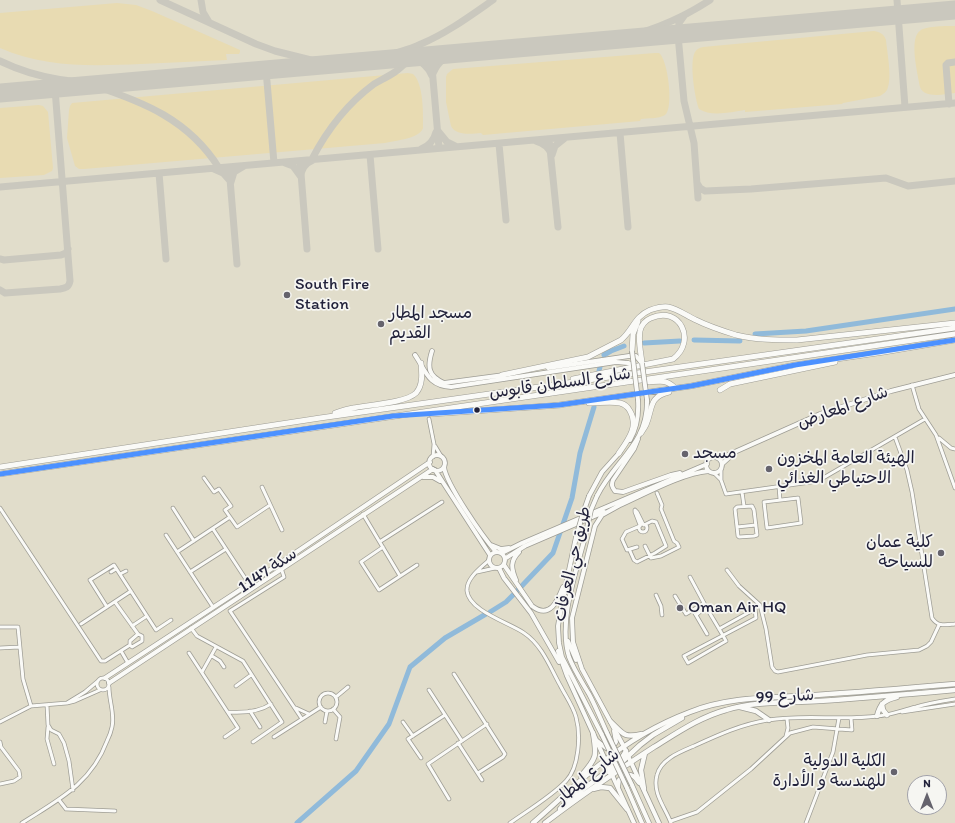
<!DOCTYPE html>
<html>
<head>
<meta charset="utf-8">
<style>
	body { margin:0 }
	#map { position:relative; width:955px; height:823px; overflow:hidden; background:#e1ddcb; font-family:Itim,sans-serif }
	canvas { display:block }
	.north { position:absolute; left:907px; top:775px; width:40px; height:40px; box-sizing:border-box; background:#f6f6f2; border:1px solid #a1a1a9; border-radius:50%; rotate:0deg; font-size:11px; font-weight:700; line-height:16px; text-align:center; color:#22223b }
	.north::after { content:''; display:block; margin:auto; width:14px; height:18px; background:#65636d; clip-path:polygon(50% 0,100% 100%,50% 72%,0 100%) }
</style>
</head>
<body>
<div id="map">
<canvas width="955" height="823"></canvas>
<div class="north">N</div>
</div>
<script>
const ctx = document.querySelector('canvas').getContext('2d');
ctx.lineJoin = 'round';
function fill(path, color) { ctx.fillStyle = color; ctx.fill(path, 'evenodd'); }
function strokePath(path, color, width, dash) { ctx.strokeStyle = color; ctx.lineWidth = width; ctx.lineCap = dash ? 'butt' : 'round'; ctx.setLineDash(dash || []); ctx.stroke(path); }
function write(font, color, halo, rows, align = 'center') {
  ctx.font = font + ' Itim,"Playpen Sans Arabic",sans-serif'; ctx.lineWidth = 3.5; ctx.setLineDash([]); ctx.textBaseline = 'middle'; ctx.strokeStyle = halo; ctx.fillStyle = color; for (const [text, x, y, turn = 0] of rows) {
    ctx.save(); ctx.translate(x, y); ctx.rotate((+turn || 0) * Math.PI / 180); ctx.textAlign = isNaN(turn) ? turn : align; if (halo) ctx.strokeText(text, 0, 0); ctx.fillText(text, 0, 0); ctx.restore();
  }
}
fill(new Path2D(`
	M117 3 136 5 152 11 240 50V52L239 54H226L227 60C198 61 170 63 141 64 93 66 45 68 0 48V13Z
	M955 26V93C945 94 924 99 920 87 918 75 908 37 921 30 927 26 947 26 955 26Z
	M874 31C880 32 884 34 886 40 887 52 892 76 888 87 887 92 883 94 880 96L843 103 842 104 745 112V110C731 112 711 117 699 109 695 99 689 62 695 52 697 49 699 48 703 47Z
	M655 53H659C668 59 674 109 665 115 658 119 648 118 641 119L640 121 483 135 481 133C472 134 456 136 451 126L446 102V77L447 74 453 69Z
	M408 73 413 74C424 84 423 114 423 128 419 139 397 140 385 143L84 169H79L75 166 67 138 69 110 70 106 72 103Z
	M39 105 43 106 48 112 53 168 52 171 44 175 0 178V108Z`), '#e8dbb2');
strokePath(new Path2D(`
	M755 334 806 331 955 309
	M694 340 740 341
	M644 343 680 341
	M604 355 611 351 624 346
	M599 371 600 367
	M517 591 553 553 572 498 580 453 594 407
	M490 612 506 602 514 594
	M297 823 356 771 389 724 410 667 445 638 486 614`), '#90bada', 5);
strokePath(new Path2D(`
	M160 0 256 44 275 51 311 60 354 63
	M201 0 203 12 209 22
	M897 0 905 107
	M684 16 679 23 678 35 684 101 694 143 698 198
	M608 41C644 34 678 21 710 0
	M431 56 439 148
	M0 61C39 80 79 84 122 83
	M361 62C382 57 402 53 421 44 447 33 470 16 493 0
	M266 70 274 163
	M92 85C144 102 189 120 219 168
	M949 104 946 65 948 63 955 62
	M438 131 447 142 455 146
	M620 133 628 227
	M549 139 558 227
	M536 141C544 143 549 148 552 155L555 146 565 138
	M499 144 506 220
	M421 149C429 146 434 140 436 132
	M370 155 378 249
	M312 159C327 130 347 104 374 84 381 80 389 76 395 72 401 68 406 62 412 58 422 62 428 66 432 76 436 65 441 59 453 54
	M300 161 307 249
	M285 163 293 166 301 177C301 169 306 163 313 160
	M229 167 237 264
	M214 169 223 173 231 182 234 172 244 166
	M159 173 166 259
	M697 183 700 188 705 191 751 189 886 178 908 186 955 181
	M0 187 955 103
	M0 259 4 260 61 255 66 253 68 249
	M0 290 5 293 60 289C66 288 69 287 70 281L55 89`), '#cac8be', 7);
strokePath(new Path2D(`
	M0 93 955 10`), '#cac8be', 19);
const street = new Path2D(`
	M912 385 919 409 936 435 955 488
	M429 419 434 444 433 457
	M895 437 907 470 912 492 932 618C938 627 945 625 955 624
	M939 438 951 448 955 449
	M435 446 441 456
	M721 469V480L726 494 818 481 925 419
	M714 473 721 480
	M204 478 214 492 219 489 231 506 225 510 237 527 270 505
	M262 487 282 530
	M779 487 780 500
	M742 492 744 506
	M798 498 801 523 767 528 764 502Z
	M752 506 754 510 757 535 754 536 739 537 738 536 735 509 737 507Z
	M0 508 101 661H105L130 645 132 647 142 641V636L138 634 130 641V645
	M173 508 194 541
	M635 510 637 512 643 524
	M635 510V512L640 525
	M363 514 400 576
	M639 528a4 4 0 1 1 8 0a4 4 0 1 1-8 0Z
	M737 527 756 525
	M213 529 249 584
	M166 535 213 607
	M381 541 442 502
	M645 546 651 558 661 556 679 547 677 543 674 541 661 509 662 505 657 493
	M383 547 361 562 379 590 417 565
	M637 547 627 550 622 539 626 532 640 526
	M630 551 634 560 637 562 655 553 666 546 656 522 652 521 644 525
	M177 552 230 517
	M489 560C481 568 466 578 467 591 469 611 510 623 524 633 542 645 550 667 560 685 565 695 573 706 576 717 581 735 579 768 566 781 552 796 527 811 510 823
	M281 568 284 577 230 611 302 719
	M727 570 739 586 760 605 766 629 772 667 775 671 778 672 867 655 919 650 927 646 931 642 939 625
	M111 572 116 569
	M190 572 226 549
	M477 572 495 568
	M120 574 126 571
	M690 577 704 603C711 616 719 628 726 641L688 663 684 656 756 618 755 609 719 629
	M656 595 661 606 662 615
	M675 596 686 614 693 610 704 603
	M115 602 138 634
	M107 607 90 580 114 565 156 630 171 620
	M693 610 707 634
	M696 615 706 607
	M81 624 131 591
	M132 626 147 616
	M0 627H18L23 679 31 706
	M191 628 197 636 243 661 282 722 253 742
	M0 648 19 647
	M121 651 128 663
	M189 653 238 728 225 737
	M212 656 220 661 224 667
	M202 672 216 647
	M454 674 505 754 503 757 478 773
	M97 684a6 6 0 1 1 12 0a6 6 0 1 1-12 0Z
	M98 681 85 692 67 703 75 701 100 690
	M236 686 251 675
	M429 690 462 741
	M319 702a9 9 0 1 1 18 0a9 9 0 1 1-18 0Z
	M336 697 348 687
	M47 705 48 725 51 730 59 734 64 743 69 761 73 790
	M296 708 309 714
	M333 709 340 717 336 739
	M250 711 260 727
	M228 712C242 713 259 712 271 704
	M902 712 955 704
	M0 722 31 706 67 703
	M325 722 327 711
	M403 722 413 736
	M48 727 47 739 54 764
	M786 736 788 728 787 719
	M274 737 321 707
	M0 742 1 747 19 771 20 777 14 781 0 784
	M458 743 482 780
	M421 758 408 739 445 715
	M449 799 428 764 487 724
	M59 800 66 809 115 811
	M671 821 697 812 751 769 790 733 813 727 852 730 851 718
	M22 823C58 800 91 784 107 741 109 737 111 732 112 727 115 714 109 701 109 687
	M671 823C665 807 652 793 657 775 661 759 680 752 694 746 718 735 742 724 768 720 805 714 841 721 878 716 891 715 903 710 916 707 929 703 942 701 955 699
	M806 823 833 752 839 718`);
const secondary = new Path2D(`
	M432 351C427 367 428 376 444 383L504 375
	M415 355C426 371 428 386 451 387L616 362 628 363 634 365
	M548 368 629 356H636L641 362
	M638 439 634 449 613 480C611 485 612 487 615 491L623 492 671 475 680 473
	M630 440C637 428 639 415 638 400
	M429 463a8 8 0 1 1 16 0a8 8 0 1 1-16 0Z
	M706 465a8 8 0 1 1 16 0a8 8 0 1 1-16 0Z
	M719 459 820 414 891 391 955 375
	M722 464 732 455
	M444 467C446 484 483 537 496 552
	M435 470 490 555
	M423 477H433L440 481
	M589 496 602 472 620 452
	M597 496C615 460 648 444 647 400
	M620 505 602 515 595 526 572 618 573 642 582 669 623 745 659 823
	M618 506C643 495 682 473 709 471
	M576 537 561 608 558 626 559 643 562 657 602 735
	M585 537C576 572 558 622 569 657 574 670 582 682 589 694 596 707 601 720 607 733
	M491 545 501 549 509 548
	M489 560a8 8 0 1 1 16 0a8 8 0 1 1-16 0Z
	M502 553 522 543 707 464
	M506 558 525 546 604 512
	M504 565 532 606C550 620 558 600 563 587
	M499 568 504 578 531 613 559 662
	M516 580C511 568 510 561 519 552
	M568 641 576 660
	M558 651 567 676 634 823
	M105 678 249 584 430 462
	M109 683 433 469
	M596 740 606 748H612L616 742 614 731
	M632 785 649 823
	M618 787 619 780 624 775C632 773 635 777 639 783
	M627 788 642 823`);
const primary = new Path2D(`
	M882 704 883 710 887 715
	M740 707 756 711 769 720
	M877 716C880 704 884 700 897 697
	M611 722C624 735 624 738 642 734
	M610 773 640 745 653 735 682 718
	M581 776C597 758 597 756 593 733
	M593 789 601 787 610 788 627 809
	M644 789 641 770 645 753
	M560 809C578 788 615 772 626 751
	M533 823C555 804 576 783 599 765 626 743 658 724 690 712 731 696 773 698 816 695 862 692 909 688 955 684
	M545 823C580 796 617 771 654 747 677 733 700 717 726 710 756 701 788 703 819 701 865 698 910 694 955 690`);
const highway = new Path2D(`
	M632 351 633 334 638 321
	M502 375 588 357 621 340C633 330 634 317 650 310 656 308 662 306 668 307 678 309 687 316 696 320 708 326 723 331 736 335 756 340 777 340 797 340L955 323
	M573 379 673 359C697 341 680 305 651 318 646 320 641 325 640 331 638 341 641 353 642 363
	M649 382C660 381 666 379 675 388
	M720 390 730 384 835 362
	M589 403C599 403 611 401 620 403 624 404 628 407 630 411 639 426 628 440 619 453
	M559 405 691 386 795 365 884 352 955 340
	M335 413C341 411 347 409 353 408 367 405 406 403 416 393 423 385 422 374 421 363
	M431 414 561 405
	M641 433C643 430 645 427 646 425 653 409 648 397 669 392
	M0 467 320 418 955 328
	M0 474 955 334`);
strokePath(street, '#9e9d95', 4.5);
strokePath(secondary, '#9e9d95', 5.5);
strokePath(primary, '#9e9d95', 6);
strokePath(highway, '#9e9d95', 6);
strokePath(street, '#fafaf7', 3);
strokePath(secondary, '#fafaf7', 4);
strokePath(primary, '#fafaf7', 4.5);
strokePath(highway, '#fafaf7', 5);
const secondaryBridge = new Path2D(`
	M632 351 638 400
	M642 363 647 400
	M576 537 583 513 589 496
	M585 537 591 510 597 496
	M607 733 632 785
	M602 735 627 788`);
strokePath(secondaryBridge, '#9e9d95', 5.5, []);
strokePath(secondaryBridge, '#fafaf7', 4);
strokePath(new Path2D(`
	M0 474 393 416 559 405 691 386 795 365 955 340`), '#4c91ff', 5);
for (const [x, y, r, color] of [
	[287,295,4,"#65636d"],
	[381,324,4,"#65636d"],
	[477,410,3.5,"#22223b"],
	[685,454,4,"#65636d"],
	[769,469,4,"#65636d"],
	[941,553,4,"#65636d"],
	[680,608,4,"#65636d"],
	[894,772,4,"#65636d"]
]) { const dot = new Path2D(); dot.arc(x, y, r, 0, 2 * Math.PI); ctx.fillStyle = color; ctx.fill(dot); strokePath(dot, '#f6f6f2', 1.5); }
write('17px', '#22223b', '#f6f6f2', [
	["South Fire",295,285],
	["Station",295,305],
	["مسجد المطار",389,314],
	["القديم",389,334],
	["مسجد",693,454],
	["الهيئة العامة المخزون",777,459],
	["الاحتياطي الغذائي",777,479],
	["كلية عمان",933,543,"right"],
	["للسياحة",933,563,"right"],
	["Oman Air HQ",688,608],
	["الكلية الدولية",886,762,"right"],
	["للهندسة و الأدارة",886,782,"right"]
], 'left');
write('17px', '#22223b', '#f6f6f2', [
	["شارع السلطان قابوس",560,384,-8],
	["شارع المعارض",843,408,-20],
	["طريق حي العرفات",573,564,-77],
	["سكة 1147",268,571,-34],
	["99 شارع",785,697,-3],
	["شارع المطار",588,777,-39]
]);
</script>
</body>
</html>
